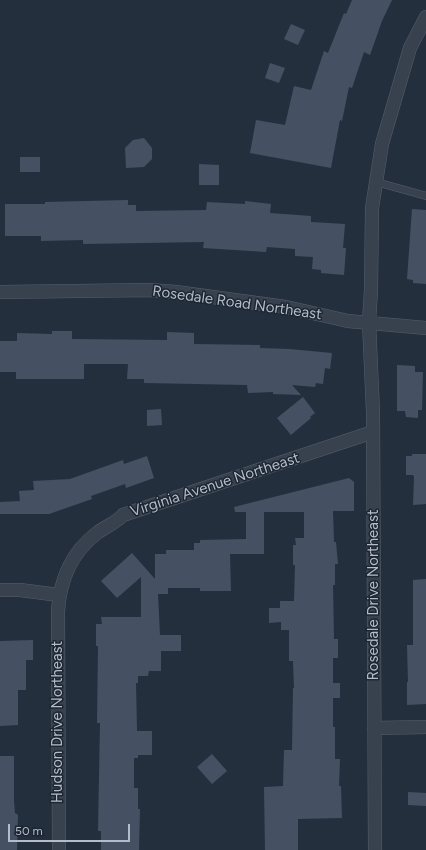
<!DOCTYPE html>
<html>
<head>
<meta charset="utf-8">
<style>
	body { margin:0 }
	#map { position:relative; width:426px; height:850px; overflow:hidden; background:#242f3e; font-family:Figtree,sans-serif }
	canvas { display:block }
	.scale { position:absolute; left:8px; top:824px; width:122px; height:18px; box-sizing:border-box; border:2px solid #b4bcc9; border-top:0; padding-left:5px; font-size:12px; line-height:14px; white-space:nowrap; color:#b4bcc9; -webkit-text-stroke:3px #1d2633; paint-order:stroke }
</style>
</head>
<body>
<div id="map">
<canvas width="426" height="850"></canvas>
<div class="scale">50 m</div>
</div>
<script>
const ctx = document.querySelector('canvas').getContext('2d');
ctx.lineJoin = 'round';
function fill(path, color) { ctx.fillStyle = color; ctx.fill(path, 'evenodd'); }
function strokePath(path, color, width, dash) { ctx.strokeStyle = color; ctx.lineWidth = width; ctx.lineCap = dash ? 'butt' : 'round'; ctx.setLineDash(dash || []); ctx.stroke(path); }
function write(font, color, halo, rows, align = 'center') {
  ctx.font = font + ' Figtree,sans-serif'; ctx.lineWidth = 3; ctx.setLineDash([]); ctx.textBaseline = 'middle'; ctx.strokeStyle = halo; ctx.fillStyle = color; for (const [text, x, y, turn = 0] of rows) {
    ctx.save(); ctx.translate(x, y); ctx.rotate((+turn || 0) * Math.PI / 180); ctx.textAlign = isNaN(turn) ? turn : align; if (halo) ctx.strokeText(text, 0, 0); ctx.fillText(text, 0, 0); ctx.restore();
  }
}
fill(new Path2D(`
	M352 0H392L382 21 370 55 364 52 352 88 349 87 342 121 340 120 331 168 250 153 256 120 285 125 294 86 311 90 324 51 328 53 344 13 346 14Z
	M291 24 305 30 298 45 284 39Z
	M270 63 285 68 279 83 265 78Z
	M144 138 152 148V159L144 167 126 168 125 148 133 140Z
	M20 157H40V172H20Z
	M199 164 219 165V185H199Z
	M128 200V205H136V211L206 210 207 202 245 204V201L271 204 270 213 311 216V222L345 224 343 248H346L344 275 321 273V270L312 269 313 257 295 256V249L267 247 266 252 203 248 204 242 83 244V240L41 241V236H5V204H45V202Z
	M412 209 426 210V284L413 283V280L407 279Z
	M52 331H72V339L167 340V332L194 333V344L260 345V348L289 349 332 353 330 369 325 368 323 384 316 383 315 387 292 385 301 395 273 394V392L248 393 247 385 144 383V379H127L128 364H84V379H16V372H0V341H17V333L52 334Z
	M397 365 415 366V372H423L422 410H418V418L406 417 405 411H397Z
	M303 397 315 413 310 417 311 418 291 435 277 418Z
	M161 409 162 425 147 426V410Z
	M412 454H426V504L413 505 414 477 413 475H406V456H412Z
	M147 456 154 478 126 488 125 484 91 496 92 499 49 514H0V502L20 501 19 491 34 490 33 481 70 479 123 460 124 464Z
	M349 478 354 482V511H333L334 542H336L338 564H335V585H333L334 639H338V658H333V683H340V698H333V727H335V759H340L339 786H341L342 818 298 819V850H265L264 787 283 786 284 750H292L293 688H294L293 661H289V630H281V622L269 623V608H280V601H294L295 565H293V545H296L295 538H304V512H264V554H230L231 591H200V588H168V594H158L160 635H181V651H161V671H149L148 676H138V683H136L137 731H152V755H138V758H134V788H138V809H140L139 850H101V831H98L100 723H97L98 646H96V624H102L101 617H141V577L117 598 101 581 132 553 155 579V554H166V550H194V543H200V540L246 539V512H235L234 507Z
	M426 579V704L407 705V682H408L407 645H413V580Z
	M33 640V660H26V690H18V725L0 726V641Z
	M212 754 227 771 212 784 197 767Z
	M0 756H14V801L15 813 18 815 17 850H0Z
	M408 792 426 793V806L408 805Z`), '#455162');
const service = new Path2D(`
	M376 182 426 196`);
const minor = new Path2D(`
	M0 292 150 290 176 292 286 307 348 321 426 328
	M0 590H20L59 595
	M374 728 426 727
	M59 850 58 611C60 580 72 552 97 533 106 526 116 523 123 515L373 432
	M375 850 373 412 369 322 371 290 372 208 382 144 410 48 426 17`);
strokePath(service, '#565f6c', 8);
strokePath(minor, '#565f6c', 14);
strokePath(service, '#38414e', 7);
strokePath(minor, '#38414e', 13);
write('15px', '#b4bcc9', '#1d2633', [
	["Rosedale Road Northeast",237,303,8],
	["Virginia Avenue Northeast",215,485,-18],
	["Rosedale Drive Northeast",374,595,-90],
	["Hudson Drive Northeast",58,722,-90]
]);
</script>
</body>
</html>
